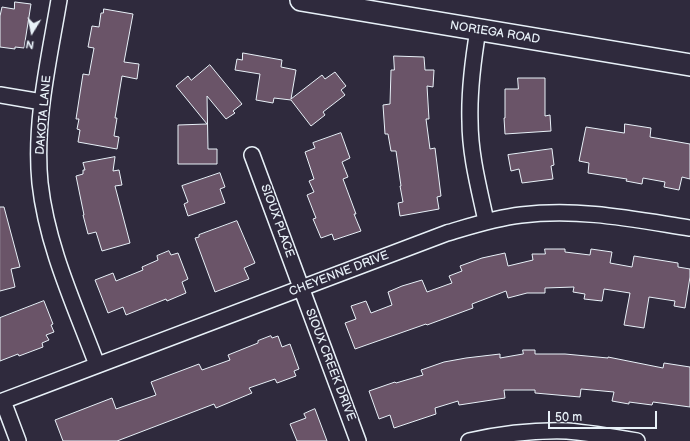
<!DOCTYPE html>
<html>
<head>
<meta charset="utf-8">
<style>
	body { margin:0 }
	#map { position:relative; width:690px; height:441px; overflow:hidden; background:#2f2a3d; font-family:"Balsamiq Sans",sans-serif }
	canvas { display:block }
	.north { position:absolute; left:12px; top:12px; width:40px; height:40px; -webkit-text-stroke:3px #2f2a3d; paint-order:stroke; rotate:190deg; font-size:11px; font-weight:700; line-height:16px; text-align:center; color:#e8f1f8 }
	.north::after { content:''; display:block; margin:auto; width:14px; height:18px; background:#e8f1f8; clip-path:polygon(50% 0,100% 100%,50% 72%,0 100%) }
	.scale { position:absolute; left:548px; top:411px; width:109px; height:18px; box-sizing:border-box; border:2px solid #e8f1f8; border-top:0; padding-left:5px; font-size:12px; line-height:14px; white-space:nowrap; color:#e8f1f8; -webkit-text-stroke:3px #2f2a3d; paint-order:stroke }
</style>
</head>
<body>
<div id="map">
<canvas width="690" height="441"></canvas>
<div class="north">N</div>
<div class="scale">50 m</div>
</div>
<script>
const ctx = document.querySelector('canvas').getContext('2d');
ctx.lineJoin = 'round';
function fill(path, color) { ctx.fillStyle = color; ctx.fill(path, 'evenodd'); }
function strokePath(path, color, width, dash) { ctx.strokeStyle = color; ctx.lineWidth = width; ctx.lineCap = dash ? 'butt' : 'round'; ctx.setLineDash(dash || []); ctx.stroke(path); }
function write(font, color, halo, rows, align = 'center') {
  ctx.font = font + ' "Balsamiq Sans",sans-serif'; ctx.lineWidth = 3; ctx.setLineDash([]); ctx.textBaseline = 'middle'; ctx.strokeStyle = halo; ctx.fillStyle = color; for (const [text, x, y, turn = 0] of rows) {
    ctx.save(); ctx.translate(x, y); ctx.rotate((+turn || 0) * Math.PI / 180); ctx.textAlign = isNaN(turn) ? turn : align; if (halo) ctx.strokeText(text, 0, 0); ctx.fillText(text, 0, 0); ctx.restore();
  }
}
const building = new Path2D(`
	M15 2 31 4 24 48 15 47V49L0 47V16L2 7 14 9Z
	M104 9 133 14 124 62 139 64 137 79 122 76 115 118H117L114 136 119 137 117 149 78 142 80 130 77 129 79 119H76L83 74 89 75 94 48 88 47 92 26 99 27 101 13H103Z
	M243 53 282 60 281 67 296 70 291 99 322 75 325 79 335 72 346 86 341 90 345 95 323 112 325 115 311 126 291 100 274 98 273 103 256 100 260 74 235 70 237 59 242 60Z
	M394 56 424 57 425 70H434L433 87 427 86 429 119H426L430 149 435 148 441 196 437 197 439 209 400 216 398 203 403 202 400 186H401L396 151H391L388 134H385L383 105 390 104 391 70H394Z
	M210 65 242 104 233 111 235 113 226 119 207 96 208 149H217V164H178V125L207 124 176 86 188 76 191 80Z
	M518 78H545V116L550 115 551 131 505 134 504 118H505V89H518Z
	M625 124 651 128 650 137 690 144V179L682 177 679 190 664 187 665 182 643 178 642 184 626 181 627 179 588 173 589 163 579 161 586 127 624 133Z
	M341 133 350 158 342 162 348 177 343 179 356 214H354L361 231 334 240 332 234 321 238 313 219 316 218 307 195 314 192 309 181 314 179 305 152 315 148 313 143Z
	M552 149 554 165 551 166 553 179 522 183 519 169 511 171 508 155Z
	M115 157 113 171 119 170 122 185 115 186 130 243 102 251 96 232 88 234 83 215H84L76 176 83 174V170H85L83 163Z
	M220 173 225 187 220 189 225 203 188 216 184 204 188 202 182 186Z
	M0 207H4L20 267 11 269 15 287 0 291Z
	M237 221 255 263 244 268 249 279 215 292 195 238 199 237V235Z
	M545 249H565V252L590 255 591 249 612 252 610 263 632 267 634 256 678 263V267L690 269V277L685 308 674 306 675 301 649 297 644 328 624 325 630 293 604 289 602 301 584 299 585 294 573 292 574 287 545 288V293H527L508 298 506 291 472 304 473 308 427 325 426 324 355 349 345 323 356 319 351 306 366 301 371 313 392 305 388 292 402 286 422 280 427 292 452 283 449 276 462 271 460 266 482 258 505 253 508 266 533 260 532 254H545Z
	M169 251 171 255 178 253 188 279 182 282 186 293 167 301 166 299 126 315 123 307 108 313 95 280 113 273 116 281 143 270 142 267 158 260 157 256Z
	M44 301 53 324 51 325 54 332 46 335 49 340 42 343 43 347 19 356 18 354 0 361V318Z
	M271 336 272 338 278 336 282 347 290 344 299 369 294 371 296 376 277 383 275 379 249 388 252 393 216 408 214 404 117 441H63L55 420 112 398 116 409 156 395 151 382 199 364 202 370 230 360 228 355 258 343V341Z
	M523 350H535V354H565L608 358V357L663 368 664 363 690 367V407L653 402 652 405 629 402V404L612 401 614 392 581 389 580 397 535 393V390H504L505 398 459 405 458 401 435 408 436 414 394 428 390 415 379 419 369 391 395 382 396 383 423 375 421 370 444 362 466 358 500 354V358L523 354Z
	M315 409 327 441H297L290 424 306 418 304 414Z`);
fill(building, '#6a5468');
strokePath(building, '#e8f1f8', 1);
const street = new Path2D(`
	M59 0C49 60 34 122 40 183 47 247 75 306 97 365
	M478 30C473 60 469 90 470 121 470 155 479 188 486 221
	M0 95 42 102
	M252 155 358 441
	M3 401 18 441
	M0 402 447 233C471 226 495 218 521 215 580 208 632 219 690 228
	M469 441C501 434 534 430 567 431 591 433 614 437 637 441`);
const secondary = new Path2D(`
	M301 0 690 65`);
strokePath(street, '#e8f1f8', 18);
strokePath(secondary, '#e8f1f8', 24);
strokePath(street, '#2f2a3d', 15);
strokePath(secondary, '#2f2a3d', 21);
write('12px', '#e8f1f8', '#2f2a3d', [
	["NORIEGA ROAD",495,33,9],
	["DAKOTA LANE",44,115,-85],
	["SIOUX PLACE",277,221,70],
	["CHEYENNE DRIVE",339,274,-21],
	["SIOUX CREEK DRIVE",330,365,69]
]);
</script>
</body>
</html>
